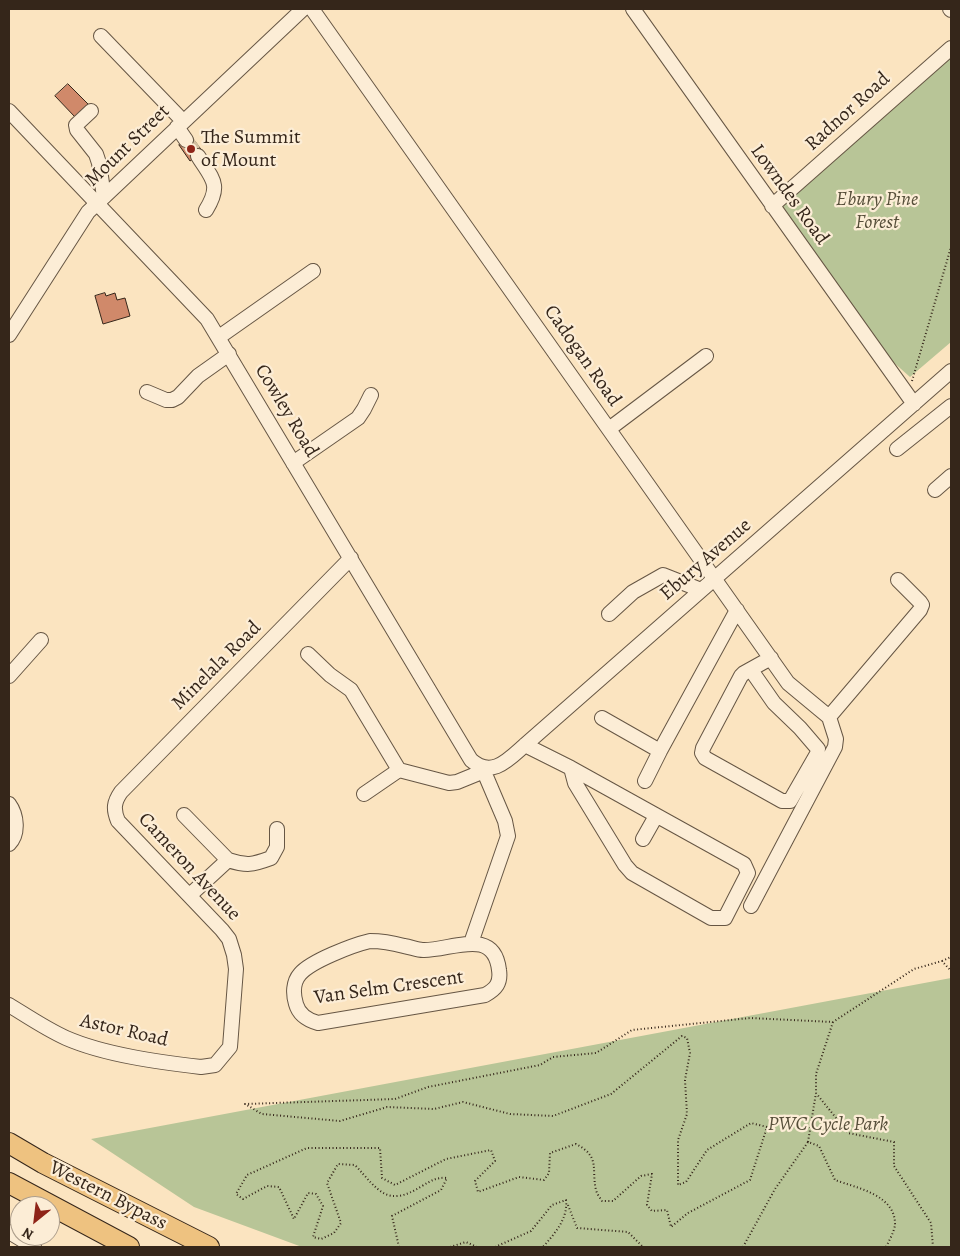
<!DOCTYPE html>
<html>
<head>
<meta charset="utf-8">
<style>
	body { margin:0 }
	#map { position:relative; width:960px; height:1256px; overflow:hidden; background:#fbe4c0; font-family:Alegreya,serif }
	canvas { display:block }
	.frame { position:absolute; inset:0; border:10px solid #35261a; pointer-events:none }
	.north { position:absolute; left:10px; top:1196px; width:50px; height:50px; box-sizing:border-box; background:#fcedd6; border:1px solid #ac9d8b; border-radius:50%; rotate:209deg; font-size:14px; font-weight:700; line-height:20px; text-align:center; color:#35261a }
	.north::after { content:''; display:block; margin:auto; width:18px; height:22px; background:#8f2418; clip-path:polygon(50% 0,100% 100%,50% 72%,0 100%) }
</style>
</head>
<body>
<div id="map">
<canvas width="960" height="1256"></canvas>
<div class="frame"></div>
<div class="north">N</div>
</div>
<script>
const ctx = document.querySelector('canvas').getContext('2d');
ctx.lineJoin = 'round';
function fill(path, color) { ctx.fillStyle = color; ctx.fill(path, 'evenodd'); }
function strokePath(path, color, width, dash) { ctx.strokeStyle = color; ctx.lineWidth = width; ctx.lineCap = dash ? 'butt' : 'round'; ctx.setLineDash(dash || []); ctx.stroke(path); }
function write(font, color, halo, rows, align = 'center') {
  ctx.font = font + ' Alegreya,serif'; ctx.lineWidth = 4.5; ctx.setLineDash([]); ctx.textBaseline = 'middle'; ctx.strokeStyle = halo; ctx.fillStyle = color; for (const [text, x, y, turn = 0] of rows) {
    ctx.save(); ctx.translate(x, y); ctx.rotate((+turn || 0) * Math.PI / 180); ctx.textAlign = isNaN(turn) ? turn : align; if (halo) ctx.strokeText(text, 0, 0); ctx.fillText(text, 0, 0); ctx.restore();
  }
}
fill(new Path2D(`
	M951 55V342L910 377 892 361 777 198Z
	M951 978V1247H302L194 1207 91 1139Z`), '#b8c597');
const building = new Path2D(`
	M68 84 88 104 75 117 55 96Z
	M191 136 203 152 190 161 179 145Z
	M105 293 106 296 115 293 117 300 125 298 130 316 103 324 95 296Z`);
fill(building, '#d0896a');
strokePath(building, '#35261a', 1);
strokePath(new Path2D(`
	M186 140 198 156`), '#d3be9f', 14, [14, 7]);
const minor = new Path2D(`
	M312 9 788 683 829 717
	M633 9 914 404
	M950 9 951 10
	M101 36 183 121
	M9 111 207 319 471 760C492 779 509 759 525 745L951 371
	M91 111 76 125 77 130 96 154 99 163 104 197
	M177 127 186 140
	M198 156C212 179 222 184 206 210
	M772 206 951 48
	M9 335 88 212 303 9
	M219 337 313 271
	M147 392 166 400H172L178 397 198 376 229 354
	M609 429 706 356
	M897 449 951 406
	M293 463 358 418 364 409 371 395
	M935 490 951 476
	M609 614 633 592 663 575 701 590
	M308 654 330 675 351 690 399 770 449 783 457 782 484 771
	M751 670 774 703 800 728 818 749 817 754 790 801H782L705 758 702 753 703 748 741 676 744 673 771 658
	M9 676 41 640
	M829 717 920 610 922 605 920 602 898 580
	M602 718 660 751 737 610
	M525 745 571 768 744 864 748 873 725 918H711L632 873 625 865 575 783 571 768
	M645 781 660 751
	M364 794 399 770
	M9 804C17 815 19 834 9 844
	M184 815 228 860
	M643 839 656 816
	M190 895 228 860C247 866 252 865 271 858L277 847V829
	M751 906 835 747 836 739 829 717
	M370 941C382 941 393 943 404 946 411 947 417 950 423 950 450 951 494 926 499 970 501 983 496 989 485 995L318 1023C307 1020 299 1015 296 1004 293 994 293 982 300 974 311 961 353 945 370 941Z
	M471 943 508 836 505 821 482 767
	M9 1005C27 1016 46 1029 66 1038 105 1055 159 1062 201 1067L215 1065 230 1047 236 969 234 955 229 939 222 930 118 821C113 809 114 802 121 792L351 558
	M9 1232 34 1247`);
const highway = new Path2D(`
	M9 1143 43 1163 209 1247
	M9 1183 129 1247`);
strokePath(minor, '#665644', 16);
strokePath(highway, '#35261a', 22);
strokePath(new Path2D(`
	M912 381 951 247
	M942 961 951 957
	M833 1022 816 1074V1093L848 1133 894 1142V1166L931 1223 933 1247
	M808 1142 816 1093
	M568 1205 577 1228 628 1232 643 1247
	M399 1247 392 1216 441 1190 447 1178C436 1177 431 1181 422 1186 387 1208 379 1191 355 1165L338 1164 327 1183 341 1223 334 1233 321 1239 313 1237 323 1206 316 1194 308 1193 294 1219 279 1187 267 1186 243 1199 236 1194 247 1175 307 1148H380L382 1178 395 1185 446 1159 491 1150 495 1161 475 1181 478 1192 519 1177 544 1180 549 1173 550 1153 576 1144C601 1157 591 1169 596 1190 597 1194 600 1198 602 1201H613L641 1176 652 1174 647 1205 652 1211 667 1210 671 1227 688 1213 750 1180 767 1127 751 1123 707 1150 686 1182 678 1185V1140L687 1114 685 1080 690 1053 687 1038 682 1036 611 1094 553 1116 510 1114 463 1102 434 1109 387 1107 340 1121 262 1114 245 1104 395 1099 428 1087 540 1065 553 1057 596 1053 632 1030 750 1018 833 1022 914 969 942 961 951 971
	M450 1247 466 1242 477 1247
	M495 1247 531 1231 552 1205 566 1200C568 1219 555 1233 543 1247
	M743 1247 775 1189 808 1142 819 1146 835 1180C857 1188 896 1195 895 1225 894 1232 889 1241 886 1247`), '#35261a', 2, [1, 2.5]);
strokePath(minor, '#fcedd6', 14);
strokePath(highway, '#eec280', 20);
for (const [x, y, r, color] of [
	[191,149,5,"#8f2418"]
]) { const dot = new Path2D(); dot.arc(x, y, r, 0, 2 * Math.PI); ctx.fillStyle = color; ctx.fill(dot); strokePath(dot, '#fcedd6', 2); }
write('20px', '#35261a', '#fcedd6', [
	["Radnor Road",848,112,-42],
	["Mount Street",128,146,-44],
	["Lowndes Road",789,195,54],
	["Cadogan Road",582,356,55],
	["Cowley Road",286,411,59],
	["Ebury Avenue",706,560,-41],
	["Minelala Road",217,666,-45],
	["Cameron Avenue",189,867,47],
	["Van Selm Crescent",389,988,-8],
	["Astor Road",124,1031,13],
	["Western Bypass",108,1196,27]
]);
write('20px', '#35261a', '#fcedd6', [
	["The Summit",201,138],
	["of Mount",201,161]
], 'left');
write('italic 20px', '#564e39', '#fcedd6', [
	["Ebury Pine",877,200],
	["Forest",877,223],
	["PWC Cycle Park",828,1125]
]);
</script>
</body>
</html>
